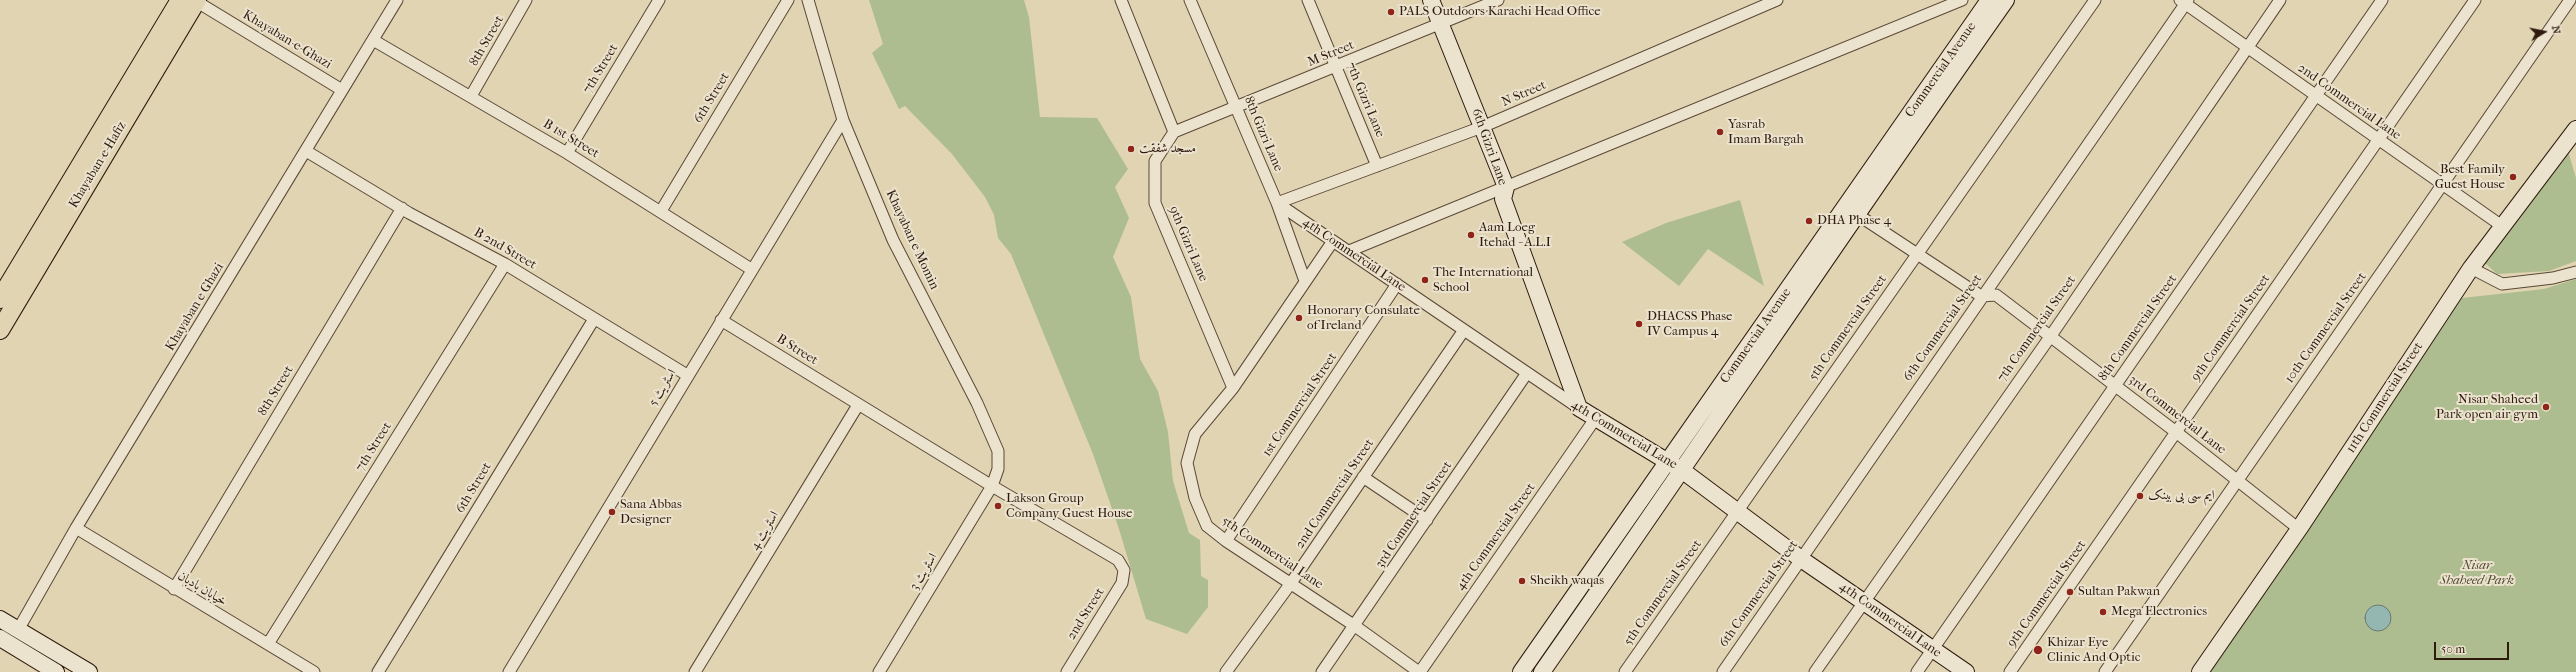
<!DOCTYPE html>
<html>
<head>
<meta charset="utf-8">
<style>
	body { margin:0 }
	#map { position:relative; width:2576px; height:672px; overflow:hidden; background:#e0d4b3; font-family:"IM FELL French Canon",serif }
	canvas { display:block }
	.north { position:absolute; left:2524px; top:12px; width:40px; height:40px; -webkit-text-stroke:3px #ebe3ce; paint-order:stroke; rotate:80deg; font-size:11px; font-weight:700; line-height:16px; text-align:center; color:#2f1a0e }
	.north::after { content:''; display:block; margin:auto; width:14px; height:18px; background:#2f1a0e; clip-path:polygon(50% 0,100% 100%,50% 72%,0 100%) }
	.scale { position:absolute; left:2434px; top:642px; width:75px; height:18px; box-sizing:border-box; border:2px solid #2f1a0e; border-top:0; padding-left:5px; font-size:12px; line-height:14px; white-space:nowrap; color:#2f1a0e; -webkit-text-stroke:3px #ebe3ce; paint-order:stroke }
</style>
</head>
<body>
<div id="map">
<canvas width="2576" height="672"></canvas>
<div class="north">N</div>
<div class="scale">50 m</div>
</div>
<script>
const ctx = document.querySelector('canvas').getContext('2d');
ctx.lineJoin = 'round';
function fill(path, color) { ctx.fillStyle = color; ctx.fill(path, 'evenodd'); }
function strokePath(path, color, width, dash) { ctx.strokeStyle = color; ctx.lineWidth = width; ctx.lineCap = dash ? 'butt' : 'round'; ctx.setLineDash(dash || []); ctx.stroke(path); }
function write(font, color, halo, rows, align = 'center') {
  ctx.font = font + ' "IM FELL French Canon",Amiri,serif'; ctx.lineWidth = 4; ctx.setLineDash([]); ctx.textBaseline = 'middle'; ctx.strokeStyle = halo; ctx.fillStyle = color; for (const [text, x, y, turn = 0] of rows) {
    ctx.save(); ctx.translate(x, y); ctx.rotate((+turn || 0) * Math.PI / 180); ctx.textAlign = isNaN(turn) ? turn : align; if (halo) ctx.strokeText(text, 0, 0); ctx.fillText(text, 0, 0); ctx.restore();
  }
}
fill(new Path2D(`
	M869 0H1024L1029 17 1040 117 1097 118 1128 169 1115 187 1129 218 1113 257 1131 297 1140 359 1158 391 1168 432 1173 481 1189 533 1200 540 1201 576 1208 580V607L1187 634 1146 619 1119 529 1093 454 1011 254 998 238 994 215 985 197 952 154 905 106 899 109 872 53 883 44Z
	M2568 151 2576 178V261L2549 271 2497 274 2484 262Z
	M1740 200 1764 286 1708 249 1679 286 1622 242 1666 223Z
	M2576 279V672H2206L2462 298 2544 289Z`), '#aebd8f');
const water = new Path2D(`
	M2365 618a13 13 0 1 1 26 0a13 13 0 1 1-26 0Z`);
fill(water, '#94b8b1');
strokePath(water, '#6c7970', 1);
const street = new Path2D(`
	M194 0 342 90
	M808 0 843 120 893 240 977 403 998 451V469L992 486 879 672
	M1121 0 1174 132
	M1190 0 1277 203 1305 281
	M1308 0 1377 166
	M2180 0 2502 226
	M373 40 567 153 751 269
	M471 96 526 0
	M1174 132 1498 0
	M1174 132 1155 161V203L1233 388
	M306 151 409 213 505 264 687 375
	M567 153 659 0
	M1277 203 1482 127 1777 0
	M1277 203 1579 408
	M661 211 788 0
	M1855 213 1981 296 1996 295 2176 432 2299 529
	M1333 241 1233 388 1195 434 1187 463 1195 498 1207 526 1226 541 1355 626 1419 672
	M1349 251 1962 0
	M2471 268 2502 284 2553 278 2576 272
	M721 320 992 486 1118 560 1124 570 1122 583 1067 672
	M1363 477 1427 520
	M76 528 314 672
	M1226 541 1397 284
	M174 589 402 208
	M18 630 76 528 397 0
	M268 644 505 264
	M378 672 594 319
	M509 672 843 120
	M695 672 858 405
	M1226 672 1291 583 1464 330
	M1322 672 1527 373
	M1420 672 1595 419
	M1625 672 2095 0
	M1723 672 2188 0
	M1815 672 2050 337 2280 0
	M1917 672 2382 0
	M2010 672 2475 0
	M2105 672 2570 0`);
const secondary = new Path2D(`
	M1431 0 1506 187 1503 199 1579 408 1683 471 1801 559 1966 672
	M0 619 89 672
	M0 638 56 672
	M1521 672 1989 0
	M1542 672C1698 449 1849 223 2006 0
	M2200 672 2299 529 2471 268 2576 129`);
const primary = new Path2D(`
	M0 299 180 0
	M0 330 197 0`);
strokePath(street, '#5b4837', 13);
strokePath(secondary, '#2f1a0e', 18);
strokePath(primary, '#2f1a0e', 20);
strokePath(street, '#ebe3ce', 11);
strokePath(secondary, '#ebe3ce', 16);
strokePath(primary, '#e0d4b3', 18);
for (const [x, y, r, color] of [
	[1391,12,4,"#8f2418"],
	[1720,132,4,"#8f2418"],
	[1131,149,4,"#8f2418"],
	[2513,177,4,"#8f2418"],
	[1809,221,4,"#8f2418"],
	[1471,235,4,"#8f2418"],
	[1425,280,4,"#8f2418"],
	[1299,318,4,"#8f2418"],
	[1639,324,4,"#8f2418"],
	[2546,407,4,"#8f2418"],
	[2140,496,4,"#8f2418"],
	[998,506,4,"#8f2418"],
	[612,512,4,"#8f2418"],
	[1522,581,4,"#8f2418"],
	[2070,592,4,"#8f2418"],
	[2103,612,4,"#8f2418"],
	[2038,650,5,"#8f2418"]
]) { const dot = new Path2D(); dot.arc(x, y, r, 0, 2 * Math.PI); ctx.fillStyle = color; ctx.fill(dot); strokePath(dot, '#ebe3ce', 1.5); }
write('13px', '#2f1a0e', '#ebe3ce', [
	["PALS Outdoors Karachi Head Office",1399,12],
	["Yasrab",1728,125],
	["Imam Bargah",1728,140],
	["مسجد شفقت",1139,149],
	["Best Family",2505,170,"right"],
	["Guest House",2505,185,"right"],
	["DHA Phase 4",1817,221],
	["Aam Loeg",1479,228],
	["Itehad - A.L.I",1479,243],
	["The International",1433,273],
	["School",1433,288],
	["Honorary Consulate",1307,311],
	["of Ireland",1307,326],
	["DHACSS Phase",1647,317],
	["IV Campus 4",1647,332],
	["Nisar Shaheed",2538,400,"right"],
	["Park open air gym",2538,415,"right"],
	["ایم سی بی بینک",2148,496],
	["Lakson Group",1006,499],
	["Company Guest House",1006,514],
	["Sana Abbas",620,505],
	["Designer",620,520],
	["Sheikh waqas",1530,581],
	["Sultan Pakwan",2078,592],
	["Mega Electronics",2111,612],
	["Khizar Eye",2047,643],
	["Clinic And Optic",2047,658]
], 'left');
write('13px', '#2f1a0e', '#ebe3ce', [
	["Khayaban-e-Ghazi",287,40,31],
	["8th Street",487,41,-60],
	["M Street",1331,54,-22],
	["7th Street",601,69,-59],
	["Commercial Avenue",1941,70,-55],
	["N Street",1524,94,-23],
	["6th Street",712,98,-59],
	["7th Gizri Lane",1365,100,67],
	["2nd Commercial Lane",2349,102,35],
	["8th Gizri Lane",1263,134,67],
	["B 1st Street",571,139,31],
	["6th Gizri Lane",1489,147,70],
	["Khayaban-e-Hafiz",98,165,-59],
	["Khayaban e Momin",912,240,65],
	["9th Gizri Lane",1188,244,67],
	["B 2nd Street",505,249,30],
	["4th Commercial Lane",1354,255,34],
	["Khayaban e Ghazi",195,307,-59],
	["5th Commercial Street",1848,328,-55],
	["6th Commercial Street",1943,328,-55],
	["8th Commercial Street",2138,328,-55],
	["9th Commercial Street",2231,328,-55],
	["10th Commercial Street",2326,328,-55],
	["7th Commercial Street",2037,329,-55],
	["Commercial Avenue",1756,336,-55],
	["B Street",797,350,32],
	["اسٹریٹ 5",663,388,-59],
	["8th Street",276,391,-59],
	["11th Commercial Street",2385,398,-57],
	["1st Commercial Street",1300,405,-56],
	["3rd Commercial Lane",2177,415,38],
	["4th Commercial Lane",1624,435,31],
	["7th Street",374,447,-58],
	["6th Street",474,488,-59],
	["2nd Commercial Street",1335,494,-56],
	["3rd Commercial Street",1414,515,-56],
	["اسٹریٹ 4",765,531,-59],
	["4th Commercial Street",1496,537,-55],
	["5th Commercial Lane",1272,553,34],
	["اسٹریٹ 3",924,572,-59],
	["خیابان بادبان",202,589,31],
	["5th Commercial Street",1663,593,-55],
	["6th Commercial Street",1759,594,-55],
	["9th Commercial Street",2047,594,-55],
	["2nd Street",1086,614,-58],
	["4th Commercial Lane",1890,620,35]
]);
write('italic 13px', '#554b35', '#ebe3ce', [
	["Nisar",2477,566],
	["Shaheed Park",2477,581]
]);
</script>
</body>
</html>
